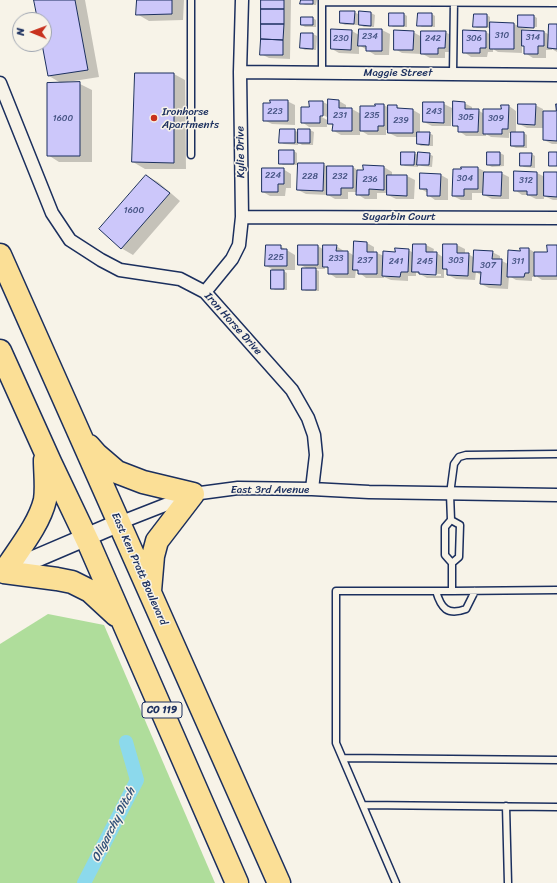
<!DOCTYPE html>
<html>
<head>
<meta charset="utf-8">
<style>
	body { margin:0 }
	#map { position:relative; width:557px; height:883px; overflow:hidden; background:#f7f3e8; font-family:Sriracha,sans-serif }
	canvas { display:block }
	.north { position:absolute; left:12px; top:12px; width:40px; height:40px; box-sizing:border-box; background:#f7f3e8; border:1px solid #9fa5b1; border-radius:50%; rotate:271deg; font-size:11px; font-weight:700; line-height:16px; text-align:center; color:#1b2f5e }
	.north::after { content:''; display:block; margin:auto; width:14px; height:18px; background:#c8321e; clip-path:polygon(50% 0,100% 100%,50% 72%,0 100%) }
</style>
</head>
<body>
<div id="map">
<canvas width="557" height="883"></canvas>
<div class="north">N</div>
</div>
<script>
const ctx = document.querySelector('canvas').getContext('2d');
ctx.lineJoin = 'round';
function fill(path, color) { ctx.fillStyle = color; ctx.fill(path, 'evenodd'); }
function strokePath(path, color, width, dash) { ctx.strokeStyle = color; ctx.lineWidth = width; ctx.lineCap = dash ? 'butt' : 'round'; ctx.setLineDash(dash || []); ctx.stroke(path); }
function write(font, color, halo, rows, align = 'center') {
  ctx.font = font + ' Sriracha,sans-serif'; ctx.lineWidth = 3; ctx.setLineDash([]); ctx.textBaseline = 'middle'; ctx.strokeStyle = halo; ctx.fillStyle = color; for (const [text, x, y, turn = 0] of rows) {
    ctx.save(); ctx.translate(x, y); ctx.rotate((+turn || 0) * Math.PI / 180); ctx.textAlign = isNaN(turn) ? turn : align; if (halo) ctx.strokeText(text, 0, 0); ctx.fillText(text, 0, 0); ctx.restore();
  }
}
fill(new Path2D(`
	M48 614 104 625 215 883H0V644Z`), '#afdd9b');
fill(new Path2D(`
	M35 0H85L99 77 61 83 49 76 43 44 44 20H39Z
	M138 0H184L183 20 149 21 137 14Z
	M262 0H291L290 59 269 58 261 54Z
	M302 0H317L316 5H305L301 3Z
	M354 12 358 14V25H345L341 23Z
	M360 13H371L375 15 374 27H364L360 25Z
	M404 14 407 16V27H393L390 25Z
	M432 14 435 16V27H422L418 25Z
	M487 15 490 17V23L514 24 519 26 534 16 537 18V27L522 26V28L537 29H522V31L544 32 550 35 557 25V52L552 49V50H546V58H533L525 53V47L522 45V53L498 52 493 49V52H488L487 57H471L464 52 486 32 491 35V28H477L474 26Z
	M313 18 316 20V27H305L302 25Z
	M382 30 390 34 389 55H375L359 45V54L339 53 332 49 352 31 359 35Z
	M413 32 422 37 445 32 453 36V52H445V58H430L421 53V54L402 53 395 49Z
	M302 34H313L317 36 316 50H305L301 48Z
	M174 74 185 80 186 169H145L133 162Z
	M80 84 92 90V162H59L48 155Z
	M287 101 295 105V125L272 124 264 120 271 104Z
	M339 101 346 105V109H352L361 114 384 105 389 108 396 106 403 110H413L420 114V133H429L433 135V146H421L418 144V137H397L389 133V130H386V135H368L360 130V135H341L334 131V126L327 122V127H309L302 122 310 108V102H323L329 105ZM319 113 329 118V121L318 115Z
	M464 103 472 107V110H478L484 114 502 110 509 106 516 111V133H524L527 135V148H516L512 146V133H509V138L491 137 486 134V136H466L459 131V128L454 125Z
	M444 104 452 108 451 126H432L424 122Z
	M535 105 543 109V112H557V105V144H552L544 140V128H527L519 124Z
	M294 130 299 133V130H310L314 132 313 145H302L298 142V145L284 144 280 142Z
	M294 151 297 153V164H323L328 167H353L359 171H364V167H384L392 172V176H407L415 180 414 199H396L388 195V193H377V199H365L357 194V192H348V199H335L328 195 306 194 298 190 299 165H283L280 163Z
	M414 153 418 155 429 154 433 156 432 167 422 166 418 164V167L405 166 402 164Z
	M488 153H500L504 155V166L492 167 488 165Z
	M532 154 535 156V168L524 167 521 165Z
	M462 168H478L486 172 501 173 509 177V199H492L484 195V193H472V200H461L453 196Z
	M283 169 291 174V188H286L285 196H270L263 192Z
	M537 173 545 177 557 173V200H553L544 196V199H536L528 195H522L515 190Z
	M441 175 448 179V200H435L428 195V193L421 189Z
	M147 176 158 182 180 201 133 255 121 248Z
	M367 243 374 247V253H377L384 256 408 250 414 253 426 245 434 249 433 253H437L444 258V245H457L465 249V254H468L475 258 492 252 500 256V260L508 264 521 252V249H529L536 253H548L557 246V280H542L536 276V277H532V281L516 280 509 276 508 289 489 288 481 284 482 276 476 272 475 280 456 279 448 275V271L444 269V278H427L416 272V276H408V281L391 280 384 277V278H366L356 270 355 278H336L329 273V269L325 267V269H315L319 271V291H306L303 289 308 269 299 264 318 246 324 250 336 246 344 251V252H348L355 256ZM419 273 441 274V276L423 275Z
	M280 246 295 255V270H282L287 273V290H275L272 288V269L266 266Z`), '#0003');
strokePath(new Path2D(`
	M84 883 137 780 126 742`), '#8cd9ec', 14);
const building = new Path2D(`
	M34 0H75L88 70 48 76 42 44H44V20H38Z
	M137 0H172V14L136 15Z
	M261 0H284V9H261Z
	M301 0H313V4H300Z
	M261 9H284V24H261Z
	M340 11H355L354 24 340 23Z
	M359 11 371 12V26L359 25Z
	M389 13H404V26H389Z
	M418 13H432V26H417Z
	M474 14H487V27H473Z
	M518 15H534V28L518 27Z
	M301 17H313V25H301Z
	M490 22 514 23V49H490Z
	M261 24H284L283 40 261 39Z
	M549 24H557V49L548 48Z
	M331 29 352 30 351 50 331 49Z
	M359 29H382V51H366V46H358Z
	M394 30 414 31 413 50H394Z
	M463 30 486 31V48H480V53H463Z
	M522 30 544 31V46H538V54H524V46H522Z
	M421 31H446L445 48H438V54H421Z
	M301 33H313V49L300 48Z
	M261 39 283 40V55H260Z
	M135 73H174V163L132 162Z
	M80 82V156H47V83Z
	M328 99 339 100V108H352V131H332L333 124H328Z
	M270 100H288V121H263V103H270Z
	M309 101H323V116H320V123H301V107H309Z
	M453 101 465 102V109H479L478 132H458V126H453Z
	M423 102H444V123L423 122Z
	M375 104H384V126H378V131H360V106H375Z
	M518 104H536L535 125 518 124Z
	M556 104H557V141L543 140V111H556Z
	M388 105H397V108L413 109V133H388Z
	M501 105H509L508 129H502V134H483V109H501Z
	M280 129H295V143H279Z
	M298 129H310V143H298Z
	M417 132H430L429 145 417 144Z
	M511 132H524V146H511Z
	M279 150H294V164H279Z
	M401 152H415L414 165H401Z
	M418 152 430 153 429 165H417Z
	M487 152H500V165H487Z
	M549 152H557V166H549Z
	M520 153H532L531 166H520Z
	M298 163H324L323 191 297 190Z
	M363 165 384 166V190L369 189V195H356L357 170H363Z
	M327 166H353V188H341V195H327Z
	M461 167H478V189H464V196H452L453 169H461Z
	M262 168H284V184H278V192H262Z
	M514 171 537 172V195H527V191H514Z
	M484 172H502L501 196 483 195Z
	M544 172H557V197L544 196Z
	M420 173 441 174 440 196H427V189H420Z
	M146 175 170 193 121 249 99 229Z
	M387 175H407V196L387 195Z
	M354 241 367 242V252H377V274H358V270H353Z
	M413 244H426V252H437L436 275 419 274V272H412Z
	M443 244H457V253H469L468 276 447 275V269H443Z
	M266 245H281V249H287V266H265Z
	M298 245H318V265H298Z
	M323 245H337L336 251H348V274H328V267H323Z
	M547 245H557V276H534V252H547Z
	M395 248 409 249 408 272H401L400 277 382 276 383 251 395 252Z
	M520 248H529V273H525L524 277H507L508 250 520 251Z
	M474 250 493 251 492 259H502L501 285 480 284 481 272H473Z
	M302 268H316V290H302Z
	M271 270H284V289H271Z`);
fill(building, '#ccc7fa');
strokePath(building, '#1b2f5e', 1);
const lane = new Path2D(`
	M191 0V155
	M322 2 557 3
	M322 72V0
	M453 74 454 0
	M557 454 466 455 459 457 454 464 450 494 451 520 445 527V555L452 563V591L557 590
	M451 520 460 525 459 557 452 563
	M436 591C441 608 447 616 466 609L475 591
	M343 758 557 760
	M363 805 557 807
	M506 806 508 883
	M396 883 336 743V591H452`);
const street = new Path2D(`
	M240 72 557 75
	M0 83 52 213 70 240 101 260 120 270 180 279 205 292 292 390 308 418 314 435 316 455 312 489
	M242 217 557 218
	M205 292 232 259 239 245 242 217 240 72 242 0
	M119 523 193 494 238 488 312 489 369 492 557 495`);
const secondary = new Path2D(`
	M2 573 119 523`);
const highway = new Path2D(`
	M0 255 279 883
	M0 351 50 462 90 546 237 883
	M89 446 96 454 117 472 143 482 193 494 157 541 153 556 150 591
	M45 460C45 473 47 487 45 500 39 525 18 550 4 572L57 579 72 582 90 591 116 615`);
strokePath(lane, '#1b2f5e', 9);
strokePath(street, '#1b2f5e', 15);
strokePath(secondary, '#1b2f5e', 20);
strokePath(highway, '#1b2f5e', 25);
strokePath(lane, '#f7f3e8', 6);
strokePath(street, '#f7f3e8', 12);
strokePath(secondary, '#f7f3e8', 17);
strokePath(highway, '#fbdf96', 22);
for (const [x, y, r, color] of [
	[154,118,4,"#c8321e"]
]) { const dot = new Path2D(); dot.arc(x, y, r, 0, 2 * Math.PI); ctx.fillStyle = color; ctx.fill(dot); strokePath(dot, '#f7f3e8', 1.5); }
write('9px', '#475585', null, [
	["310",502,36],
	["234",370,37],
	["314",533,38],
	["230",341,39],
	["242",433,39],
	["306",474,39],
	["223",275,112],
	["243",434,112],
	["231",340,116],
	["235",372,116],
	["305",466,118],
	["1600",63,119],
	["309",496,119],
	["239",401,121],
	["224",273,176],
	["228",310,177],
	["232",340,177],
	["304",465,179],
	["236",370,180],
	["312",526,181],
	["1600",134,211],
	["225",276,258],
	["233",336,259],
	["237",365,261],
	["303",456,261],
	["241",396,262],
	["245",425,262],
	["311",518,262],
	["307",488,266]
]);
for (const [x, y, w] of [
	[162,710,40]
]) { const box = new Path2D(); box.roundRect(x - w / 2, y - 8, w, 16, 3); ctx.fillStyle = '#f7f3e8'; ctx.fill(box); strokePath(box, '#1b2f5e', 1); }
write('bold 10px', '#1b2f5e', null, [
	["CO 119",162,710]
]);
write('11px', '#1b2f5e', '#f7f3e8', [
	["Maggie Street",398,73],
	["Kylie Drive",241,152,-91],
	["Sugarbin Court",399,217],
	["Iron Horse Drive",233,324,48],
	["East 3rd Avenue",270,490],
	["East Ken Pratt Boulevard",139,569,66]
]);
write('11px', '#1b2f5e', '#f7f3e8', [
	["Ironhorse",162,112],
	["Apartments",162,125]
], 'left');
write('italic 12px', '#32517a', '#f7f3e8', [
	["Oligarchy Ditch",114,825,-63]
]);
</script>
</body>
</html>
